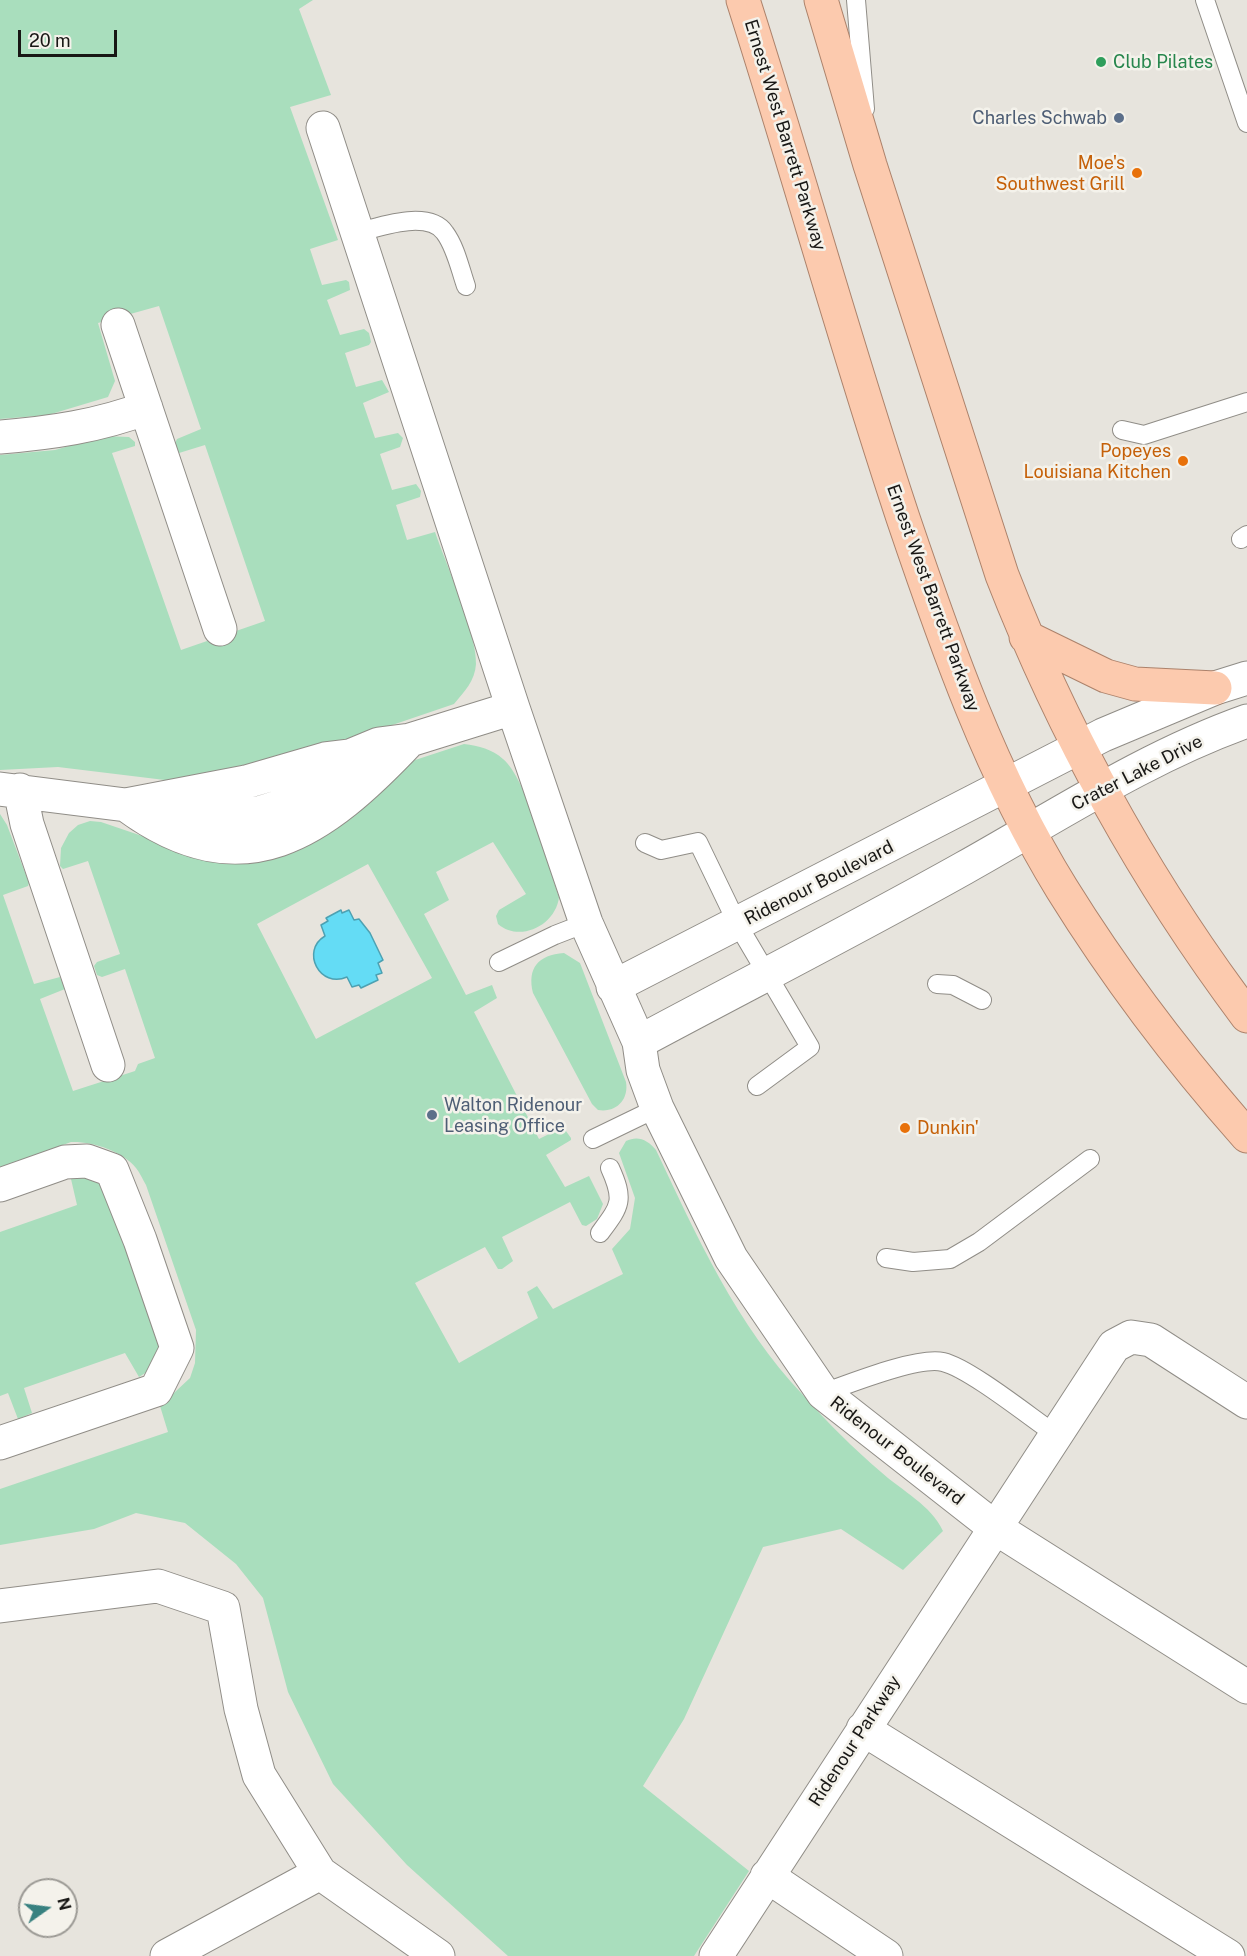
<!DOCTYPE html>
<html>
<head>
<meta charset="utf-8">
<style>
	body { margin:0 }
	#map { position:relative; width:1247px; height:1956px; overflow:hidden; background:#e7e4dd; font-family:"Public Sans",sans-serif }
	canvas { display:block }
	.north { position:absolute; left:18px; top:1878px; width:60px; height:60px; box-sizing:border-box; background:#f4f2eb; border:2px solid #9c9a95; border-radius:50%; rotate:76deg; font-size:16px; font-weight:700; line-height:24px; text-align:center; color:#181715 }
	.north::after { content:''; display:block; margin:auto; width:21px; height:27px; background:#388180; clip-path:polygon(50% 0,100% 100%,50% 72%,0 100%) }
	.scale { position:absolute; left:18px; top:30px; width:99px; height:27px; box-sizing:border-box; border:3px solid #181715; border-top:0; padding-left:8px; font-size:18px; line-height:21px; white-space:nowrap; color:#181715; -webkit-text-stroke:4px #f4f2eb; paint-order:stroke }
</style>
</head>
<body>
<div id="map">
<canvas width="1247" height="1956"></canvas>
<div class="north">N</div>
<div class="scale">20 m</div>
</div>
<script>
const ctx = document.querySelector('canvas').getContext('2d');
ctx.lineJoin = 'round';
function fill(path, color) { ctx.fillStyle = color; ctx.fill(path, 'evenodd'); }
function strokePath(path, color, width, dash) { ctx.strokeStyle = color; ctx.lineWidth = width; ctx.lineCap = dash ? 'butt' : 'round'; ctx.setLineDash(dash || []); ctx.stroke(path); }
function write(font, color, halo, rows, align = 'center') {
  ctx.font = font + ' "Public Sans",sans-serif'; ctx.lineWidth = 5; ctx.setLineDash([]); ctx.textBaseline = 'middle'; ctx.strokeStyle = halo; ctx.fillStyle = color; for (const [text, x, y, turn = 0] of rows) {
    ctx.save(); ctx.translate(x, y); ctx.rotate((+turn || 0) * Math.PI / 180); ctx.textAlign = isNaN(turn) ? turn : align; if (halo) ctx.strokeText(text, 0, 0); ctx.fillText(text, 0, 0); ctx.restore();
  }
}
fill(new Path2D(`
	M0 0H313L299 9 331 95 290 107 338 240 310 249 322 285 346 280 349 282 350 290 327 300 340 335 364 329 369 333 371 342 369 345 345 353 356 387 382 380 389 392 363 403 375 438 398 433 403 438 400 447 380 454 392 490 416 484 421 491 420 497 396 505 407 540 435 532C445 561 478 637 476 664 475 681 464 692 454 704L266 768 173 781 58 767 0 770V455L55 450 103 436 129 437 135 442V446L112 453 181 650 265 621 205 445 179 453 174 445 177 439 201 429 159 306 98 323 115 381 108 397 48 415 0 419Z
	M464 744C479 746 492 749 503 759 527 779 548 864 559 897 556 925 520 943 498 924L496 916 499 910 526 894 493 842 436 872 449 900 424 914 466 995 492 985 497 998 474 1012 539 1139 563 1127 571 1138V1140L546 1155 565 1187 589 1176 603 1204 597 1219 586 1226 582 1225 570 1202 502 1237 513 1261 502 1269H498L485 1247 415 1283 459 1363 538 1318 527 1292 537 1286 553 1309 623 1274 612 1249 630 1229 635 1198 619 1153 626 1141C638 1135 648 1140 656 1150 697 1237 736 1324 803 1395 827 1422 854 1449 881 1472 902 1491 931 1505 943 1531L903 1570 841 1529 763 1547 684 1719 643 1786 749 1871 694 1956H508L407 1865 333 1784 288 1692 263 1598 236 1564 185 1523 136 1513 94 1529 0 1545V1489L168 1432 160 1406 190 1378 195 1363 196 1330 146 1185C143 1180 140 1173 136 1168 123 1151 91 1141 71 1142L0 1168V814L7 825 29 883 28 886 3 895 34 984 60 977 65 989 40 999 73 1091 135 1071 138 1064 155 1058 125 969 102 977 97 975 94 966 97 962 120 954 88 861 63 869 60 866 61 848 69 833 78 825 90 821 101 822 201 856 406 763ZM368 864 432 978 316 1039 257 924Z
	M564 953 580 963 626 1082C629 1100 616 1113 598 1110L592 1104 533 993C527 968 538 955 564 953Z
	M81 1176 100 1184 109 1199 162 1348 150 1370 139 1377 125 1353 24 1388 32 1413 18 1419 8 1393 0 1396V1232L77 1205 71 1179Z`), '#a9debd');
const water = new Path2D(`
	M341 910 342 913 349 910 354 920 359 919 370 933 383 960 378 963 382 973 376 975 378 980 361 988 359 985 352 987 347 977C320 989 300 951 325 936L321 925 328 921 326 918Z`);
fill(water, '#64dcf5');
strokePath(water, '#4da1b2', 1.5);
const service = new Path2D(`
	M856 0 865 109
	M1205 0 1247 123
	M356 233C378 227 429 209 445 233 456 248 460 269 466 286
	M1122 430 1144 435 1247 402
	M1241 539 1247 535
	M645 843 661 850 698 842 738 925 810 1047 757 1086
	M499 962 555 935 586 923
	M937 984 953 985 982 1000
	M593 1139 657 1108
	M600 1233C620 1206 625 1201 610 1168
	M886 1258 913 1262 950 1259 979 1242 1090 1159
	M823 1393C849 1384 918 1356 943 1362 969 1368 1030 1417 1055 1434`);
const minor = new Path2D(`
	M323 128 513 708 586 923 639 1042 643 1070 657 1108 731 1258 823 1393 994 1527 1247 1687
	M118 325 220 629
	M0 437C50 433 99 426 146 408
	M0 789 126 805 246 782 325 759 350 756 379 744 410 740 513 708
	M20 790 27 824 108 1065
	M168 797C179 803 193 814 205 816 239 822 284 808 313 791 328 783 339 768 350 756
	M126 805C244 892 323 832 410 740
	M613 987 1103 735 1215 688 1247 678
	M639 1042C747 984 857 928 964 868 1057 816 1146 757 1247 721
	M0 1185 65 1162 87 1161 112 1170 140 1240 177 1348 156 1390 0 1443
	M0 1606 158 1586 223 1608 241 1709 259 1775 320 1873
	M863 1729 1228 1956
	M767 1876 886 1956
	M167 1956 320 1873 438 1956
	M716 1956 1114 1346 1131 1337 1151 1340 1247 1402`);
const trunk = new Path2D(`
	M743 0C798 172 846 347 903 518 946 645 991 774 1062 889 1116 976 1179 1059 1247 1136
	M821 0 870 165 1002 575C1064 734 1145 880 1247 1016
	M1026 637 1106 676 1135 684 1215 688`);
strokePath(service, '#908d87', 20);
strokePath(minor, '#908d87', 35);
strokePath(trunk, '#ac826b', 35);
strokePath(service, '#fff', 18);
strokePath(minor, '#fff', 33);
strokePath(trunk, '#fccaae', 33);
for (const [x, y, r, color] of [
	[1101,62,6,"#2e9e5b"],
	[1119,118,6,"#5c6f8a"],
	[1137,173,6,"#e8710a"],
	[1183,461,6,"#e8710a"],
	[432,1115,6,"#5c6f8a"],
	[905,1128,6,"#e8710a"]
]) { const dot = new Path2D(); dot.arc(x, y, r, 0, 2 * Math.PI); ctx.fillStyle = color; ctx.fill(dot); strokePath(dot, '#f4f2eb', 2); }
write('18px', '#27864d', '#f4f2eb', [
	["Club Pilates",1113,62]
], 'left');
write('18px', '#4e5e75', '#f4f2eb', [
	["Charles Schwab",1107,118],
	["Walton Ridenour",444,1105,"left"],
	["Leasing Office",444,1126,"left"]
], 'right');
write('18px', '#181715', '#f4f2eb', [
	["Ernest West Barrett Parkway",785,135,73],
	["Ernest West Barrett Parkway",933,598,70],
	["Crater Lake Drive",1137,773,-27],
	["Ridenour Boulevard",819,883,-27],
	["Ridenour Boulevard",897,1451,38],
	["Ridenour Parkway",855,1741,-57]
]);
write('18px', '#c56008', '#f4f2eb', [
	["Moe's",1125,163],
	["Southwest Grill",1125,184],
	["Popeyes",1171,451],
	["Louisiana Kitchen",1171,472],
	["Dunkin'",917,1128,"left"]
], 'right');
</script>
</body>
</html>
